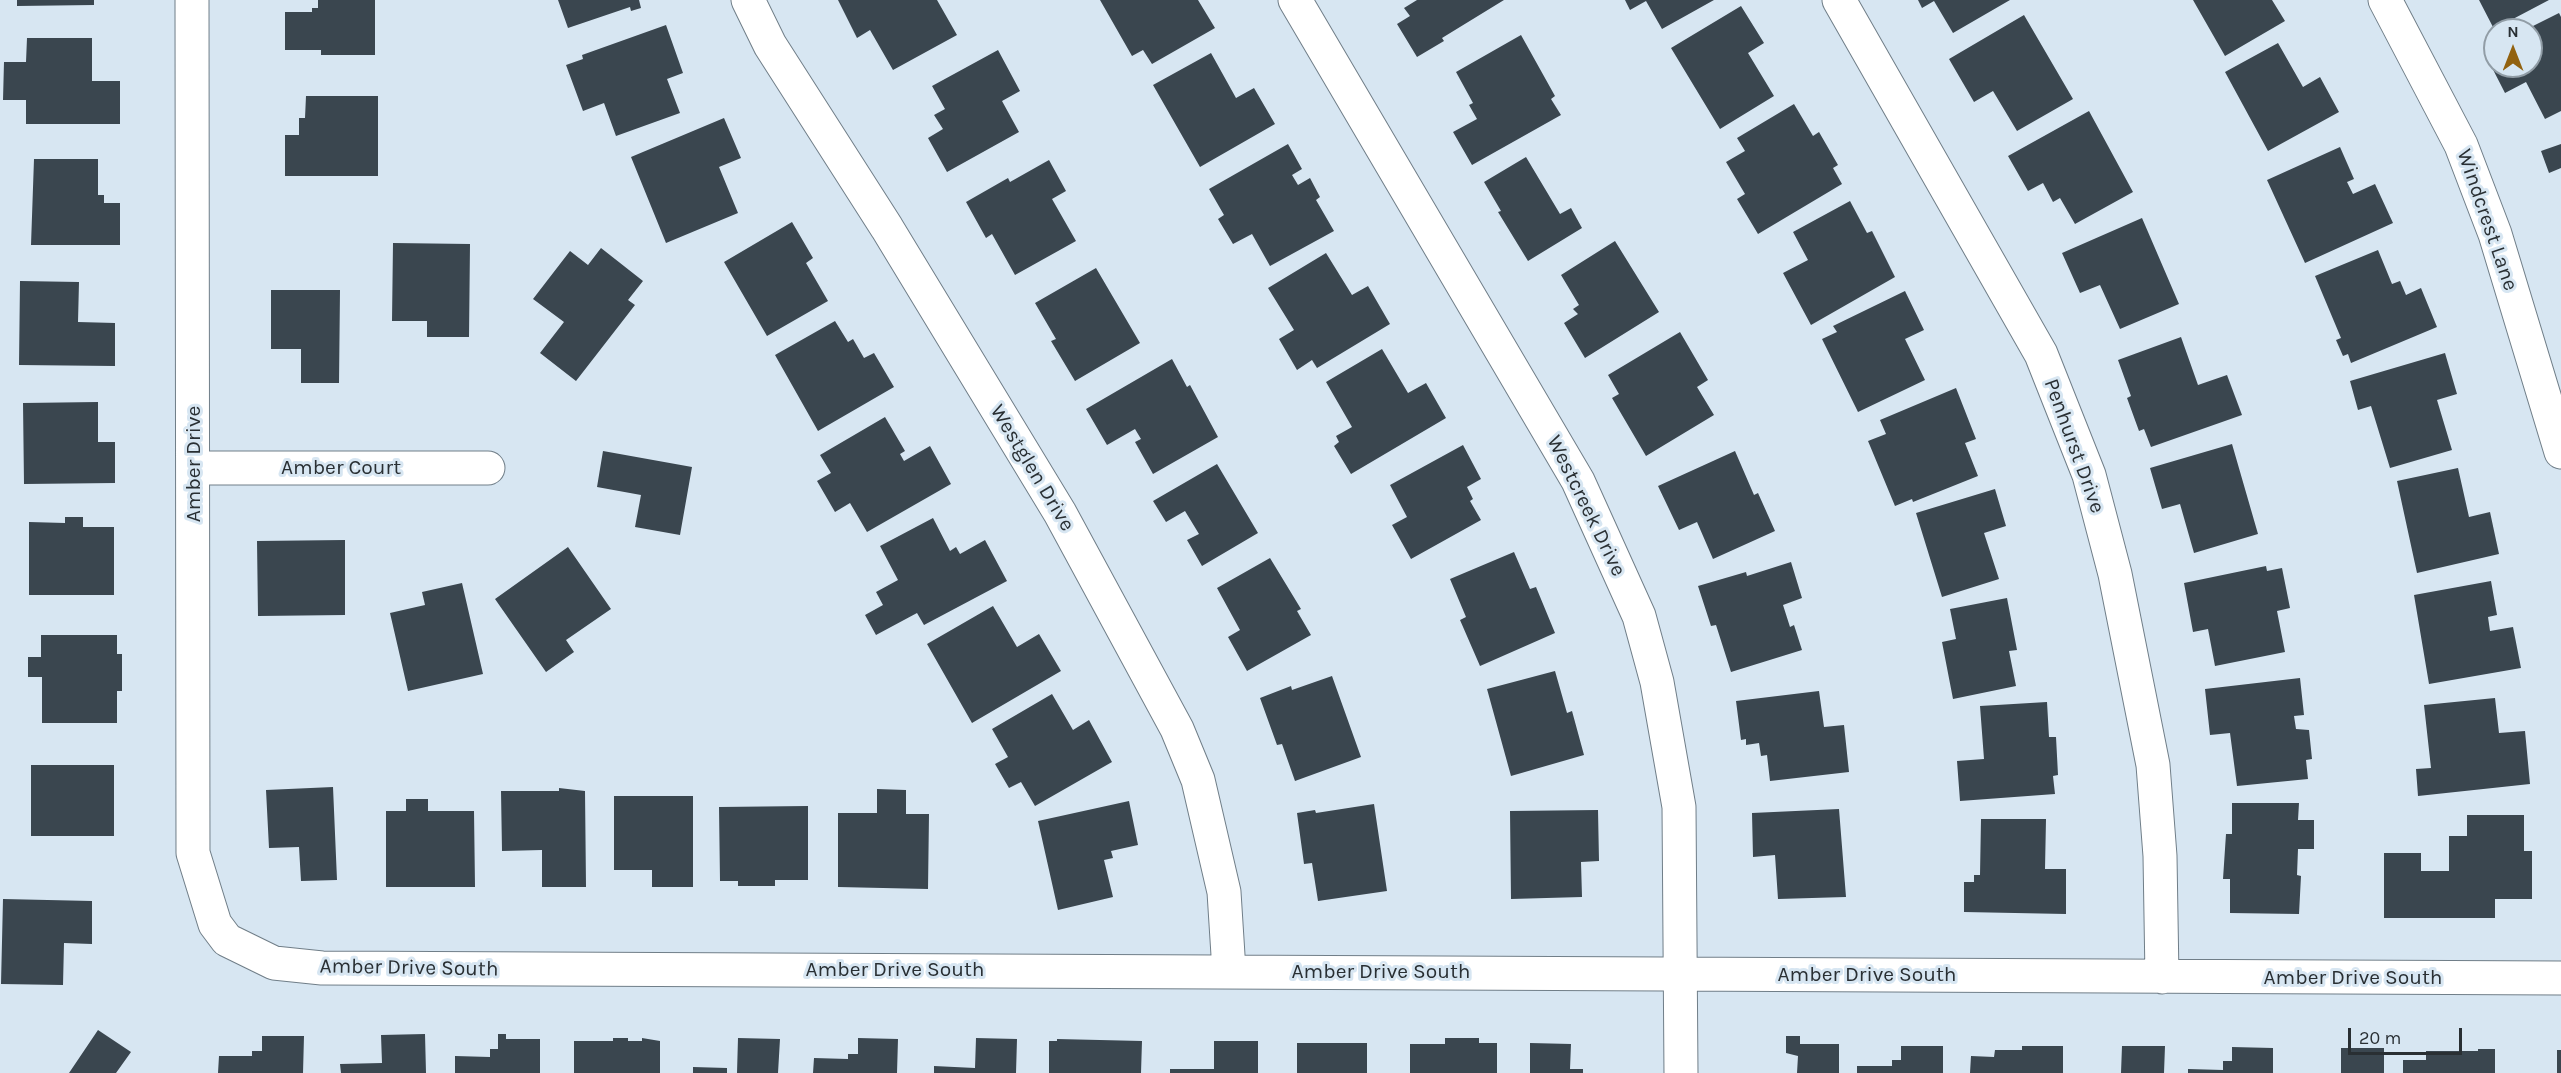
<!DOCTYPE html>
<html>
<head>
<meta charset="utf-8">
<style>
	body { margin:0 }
	#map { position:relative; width:2561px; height:1073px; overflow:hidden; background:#d7e6f2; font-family:Karla,sans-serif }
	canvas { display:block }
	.north { position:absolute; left:2483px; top:18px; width:60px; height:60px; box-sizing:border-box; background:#d7e6f2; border:2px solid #919da6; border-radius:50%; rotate:0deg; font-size:16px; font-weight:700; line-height:24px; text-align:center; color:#292f33 }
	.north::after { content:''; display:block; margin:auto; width:21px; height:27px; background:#926210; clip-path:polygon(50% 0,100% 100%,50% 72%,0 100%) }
	.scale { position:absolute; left:2348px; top:1028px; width:114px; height:27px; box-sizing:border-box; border:3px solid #292f33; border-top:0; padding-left:8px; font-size:18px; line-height:21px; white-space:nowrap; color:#292f33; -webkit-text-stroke:4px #d7e6f2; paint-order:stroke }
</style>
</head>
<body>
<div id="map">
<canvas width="2561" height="1073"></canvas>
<div class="north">N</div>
<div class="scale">20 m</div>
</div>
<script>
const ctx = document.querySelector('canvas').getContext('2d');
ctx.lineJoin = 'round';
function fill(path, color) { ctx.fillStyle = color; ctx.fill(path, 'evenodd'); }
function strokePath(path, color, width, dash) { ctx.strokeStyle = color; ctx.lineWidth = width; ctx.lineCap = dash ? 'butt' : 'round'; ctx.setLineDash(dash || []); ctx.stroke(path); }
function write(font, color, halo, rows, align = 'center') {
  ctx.font = font + ' Karla,sans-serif'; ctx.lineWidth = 6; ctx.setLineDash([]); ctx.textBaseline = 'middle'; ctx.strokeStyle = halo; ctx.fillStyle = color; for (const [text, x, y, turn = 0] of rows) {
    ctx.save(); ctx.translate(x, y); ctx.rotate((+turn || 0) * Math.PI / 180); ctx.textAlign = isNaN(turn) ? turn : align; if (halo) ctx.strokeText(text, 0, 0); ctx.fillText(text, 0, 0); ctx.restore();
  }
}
fill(new Path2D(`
	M17 0H94V5L17 6Z
	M318 0H375V55H321V50H285V12H312V8H318Z
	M558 0H639L641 8 631 11 630 7 568 28Z
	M838 0H937L957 35 893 70 870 30 857 38Z
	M1100 0H1198L1215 28 1152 64 1143 50 1132 56Z
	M1417 0H1504L1442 38 1444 41 1417 57 1397 24 1410 16 1404 8Z
	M1625 0H1714L1662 29 1646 1 1630 10Z
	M1918 0H2010L1953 33 1934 1 1922 8Z
	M2193 0H2272L2285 21 2225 56Z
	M2479 0H2549L2494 29Z
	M1741 6 1764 43 1748 53 1774 96 1720 129 1671 48Z
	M2559 13 2561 17V111L2545 119 2526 82 2505 93 2484 52 2495 46V66H2531V30H2525Z
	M2024 15 2073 99 2017 131 1993 91 1974 102 1949 59Z
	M666 25 683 73 667 79 680 113 616 136 604 103 583 111 566 65 583 59 582 55Z
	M1521 35 1555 96 1551 99 1561 115 1472 165 1453 132 1477 119 1469 105 1473 103 1456 72Z
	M27 38H92V81H120V124H26V100H3L4 62H26Z
	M2278 43 2303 87 2320 77 2339 112 2268 151 2225 72Z
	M998 50 1020 91 1002 101 1019 132 947 172 928 138 943 129 934 115 945 109 932 86Z
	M1211 53 1236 98 1254 88 1275 124 1200 167 1153 85Z
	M306 96H378V176H285V135H299V118H305Z
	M1794 104 1813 136 1819 132 1838 165 1833 168 1842 184 1758 234 1737 199 1745 194 1726 162 1745 151 1737 138Z
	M2089 111 2133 192 2075 224 2060 198 2053 202 2043 183 2028 191 2008 156Z
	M724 118 741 158 719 167 738 213 666 243 631 157Z
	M1288 144 1302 169 1292 175 1298 185 1310 178 1320 197 1316 200 1334 231 1270 266 1252 234 1233 244 1218 219 1224 215 1209 189Z
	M2561 144V168L2549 173 2541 151Z
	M2340 147 2354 179 2347 182 2353 194 2375 184 2393 223 2305 263 2267 180Z
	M1526 157 1560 214 1571 208 1582 228 1528 261 1498 212 1501 211 1484 182Z
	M34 159H98V195H104V203H120V245H31Z
	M1049 160 1066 191 1052 199 1076 241 1015 275 992 234 986 238 966 202 1008 178 1010 182Z
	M1850 201 1867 233 1872 231 1895 277 1811 325 1783 273 1808 260 1793 232Z
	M2142 218 2179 304 2120 329 2100 285 2080 293 2062 253Z
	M792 222 813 258 806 263 828 301 767 336 724 262Z
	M1615 241 1659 312 1585 358 1564 323 1578 314 1573 309 1579 305 1561 275Z
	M393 243 470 244 469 337H427V321H392Z
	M601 248 643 281 628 300 635 305 576 381 540 353 564 322 533 299 570 251 588 265Z
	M2378 250 2392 284 2400 281 2406 295 2421 288 2437 327 2351 363 2348 354 2343 356 2336 340 2341 338 2315 276Z
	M1326 253 1352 295 1368 286 1390 324 1317 368 1312 360 1297 370 1279 339 1294 330 1268 288Z
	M1096 268 1140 343 1075 381 1051 341 1056 339 1035 303Z
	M20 281 79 282 78 322 115 323V366L19 365Z
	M271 290H340L339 383H301V349H271Z
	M1905 291 1924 330 1905 339 1925 380 1858 412 1822 339 1837 332 1833 326Z
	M835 321 848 342 853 339 864 358 874 353 894 387 818 431 775 355Z
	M1680 332 1708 380 1697 387 1714 415 1646 456 1612 398 1619 394 1608 375Z
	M2181 337 2198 385 2227 375 2242 415 2151 447 2144 429 2139 431 2127 398 2131 396 2118 360Z
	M1382 349 1408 393 1426 383 1446 418 1351 474 1334 446 1339 442 1336 436 1352 427 1326 382Z
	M2445 353 2457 394 2437 400 2452 450 2390 468 2371 406 2358 410 2350 381Z
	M1172 359 1187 387 1190 385 1218 437 1153 474 1135 442 1141 439 1135 429 1107 445 1086 409Z
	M1956 388 1976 439 1965 443 1978 476 1913 502 1912 499 1895 506 1868 441 1886 434 1880 420Z
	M98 402V442H115V483L24 484 23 403Z
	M885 417 905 451 900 454 904 461 930 446 951 484 867 532 850 503 835 512 817 481 831 473 820 455Z
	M2232 444 2258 534 2194 553 2180 504 2162 509 2150 468Z
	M1463 445 1481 479 1467 487 1473 499 1470 501 1481 520 1411 559 1392 525 1407 517 1390 485Z
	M603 451 692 467 680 535 635 527 641 495 597 487Z
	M1735 451 1754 495 1758 493 1775 531 1713 559 1697 522 1679 530 1658 486Z
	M1217 464 1258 533 1202 566 1187 540 1199 534 1185 511 1166 522 1153 501Z
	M2458 468 2469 517 2490 512 2499 554 2417 573 2397 481Z
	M1995 489 2006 526 1984 533 1999 579 1942 597 1916 513Z
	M65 517H83V527H114V595H29V522L65 523Z
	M933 518 950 551 956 547 960 554 985 540 1007 581 924 625 917 613 876 635 865 615 883 605 876 592 898 580 880 546Z
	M345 540V615L258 616 257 541Z
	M568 547 611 609 566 640 574 652 546 672 495 599Z
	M1514 552 1530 589 1536 587 1555 633 1480 666 1460 620 1466 617 1450 579Z
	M1270 558 1301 609 1297 611 1311 635 1247 671 1228 637 1240 630 1217 588Z
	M1791 562 1802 598 1783 605 1790 627 1794 625 1802 650 1731 672 1716 625 1711 626 1698 586 1746 572 1747 576Z
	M2266 566 2267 571 2282 568 2290 608 2277 611 2285 652 2215 666 2208 629 2193 632 2184 583Z
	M2491 581 2497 615 2488 617 2490 631 2513 627 2521 668 2429 684 2414 595Z
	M462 583 483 674 408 691 390 613 425 605 422 592Z
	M2007 598 2017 650 2009 651 2016 686 1953 699 1942 642 1956 639 1950 609Z
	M993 606 1017 647 1039 634 1061 671 972 723 927 644Z
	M41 635H117V654H122V691H117V723H42V677H28V657H41Z
	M1555 671 1567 713 1572 711 1584 755 1511 776 1487 689Z
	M1332 676 1361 757 1295 781 1282 744 1277 745 1260 698 1291 686 1292 690Z
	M2300 678 2304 715 2294 716 2296 729 2309 730 2312 759 2306 760 2308 779 2237 786 2230 733 2210 735 2205 689Z
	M1819 691 1824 727 1844 725 1849 772 1770 781 1767 755 1761 756 1759 743 1746 745V739L1741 740 1736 701Z
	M1052 694 1073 730 1089 720 1112 762 1035 806 1021 782 1009 788 995 764 1008 757 992 729Z
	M2495 698 2499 733 2525 731 2530 784 2418 796 2416 769 2431 768 2424 705Z
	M2047 702 2049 737H2056L2058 775 2053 776 2055 794 1960 801 1957 761 1984 759 1980 706Z
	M31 765H114V836H31Z
	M333 787 337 880 301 881 299 847 269 848 266 790Z
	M559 788 585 791 586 887H542V850L502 851 501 791H559Z
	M877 789 906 790V814H929L928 889 838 887V813H877Z
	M614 796H693V887H652V870H614Z
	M406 799H428V811H474L475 887H386V811H406Z
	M1129 801 1138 845 1111 851 1113 858 1104 860 1113 897 1058 910 1038 821Z
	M2232 803H2299L2298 820H2314V849H2298L2297 875 2301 876 2299 914 2230 913V879H2223L2226 834H2232Z
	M1374 804 1387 891 1318 901 1312 863 1304 864 1297 813 1315 810 1316 813Z
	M808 806V880H775V886H738V881H720L719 807Z
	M1839 809 1846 897 1778 899 1775 855 1753 857 1752 813Z
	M1598 810 1599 861 1581 862 1582 897 1511 899 1510 811Z
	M2467 815H2524V851H2532V899H2495V918H2384V853H2421V871H2449V836H2467Z
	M1981 819H2046L2045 869H2066V914L1964 912V882H1974V875H1980Z
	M3 899 92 901V944L64 943 63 985 1 984Z
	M98 1030 131 1052 116 1073H69Z
	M425 1034 426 1073H341L340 1064 382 1063 381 1035Z
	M498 1034H506V1039H540V1073H455V1056L490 1057V1049H498Z
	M262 1036H304L303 1073H218L219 1056H252V1051H262Z
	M1786 1036H1800V1044H1839V1073H1797L1798 1056 1786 1053Z
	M613 1038H628V1041H642V1038L660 1041V1073H574V1041H613Z
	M738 1038 780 1039 778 1073H737Z
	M858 1038 898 1039 897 1073H813L814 1058 848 1059V1054H858Z
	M976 1038 1017 1039 1016 1073H934V1066L975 1068Z
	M1445 1038H1479V1043H1497V1073H1410V1044H1445Z
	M1057 1039 1142 1041 1141 1073H1049V1041H1057Z
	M1214 1041H1258V1073H1170V1069H1214Z
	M1297 1043H1367V1073H1297Z
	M1530 1043 1571 1044 1570 1069H1583V1073H1530Z
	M1901 1046H1943V1073H1857V1066H1892V1060H1901Z
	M2022 1046H2063V1073H1970L1971 1056 1994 1057 1995 1050H2022Z
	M2122 1046H2165L2164 1073H2121Z
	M2232 1047 2273 1048V1073H2188V1069L2223 1070V1061H2232Z
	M2341 1048H2384V1073H2341Z
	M2478 1049H2495V1073H2403V1060H2426V1051H2478Z
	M2557 1050H2561V1073H2557Z
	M693 1067 727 1068V1073H693Z`), '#3a464f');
const street = new Path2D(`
	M192 0 193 853 215 924 227 940 274 963 322 968 2561 978
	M748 0 770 45 887 228 1060 513 1177 729 1198 780 1224 892 1229 971
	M1295 0 1578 481 1639 616 1657 682 1679 807 1681 1073
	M1839 0 2041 354 2089 475 2115 574 2153 765 2160 856 2162 977
	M2385 0 2461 145 2495 234 2561 452
	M194 468H488`);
strokePath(street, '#707e88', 35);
strokePath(street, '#fff', 33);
write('21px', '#292f33', '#d7e6f2', [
	["Windcrest Lane",2487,220,71],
	["Penhurst Drive",2074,446,70],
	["Amber Drive",194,464,-90],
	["Amber Court",341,468],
	["Westglen Drive",1032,468,59],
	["Westcreek Drive",1586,506,64],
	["Amber Drive South",409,968,1],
	["Amber Drive South",895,970],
	["Amber Drive South",1381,972],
	["Amber Drive South",1867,975],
	["Amber Drive South",2353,978]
]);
</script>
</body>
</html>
